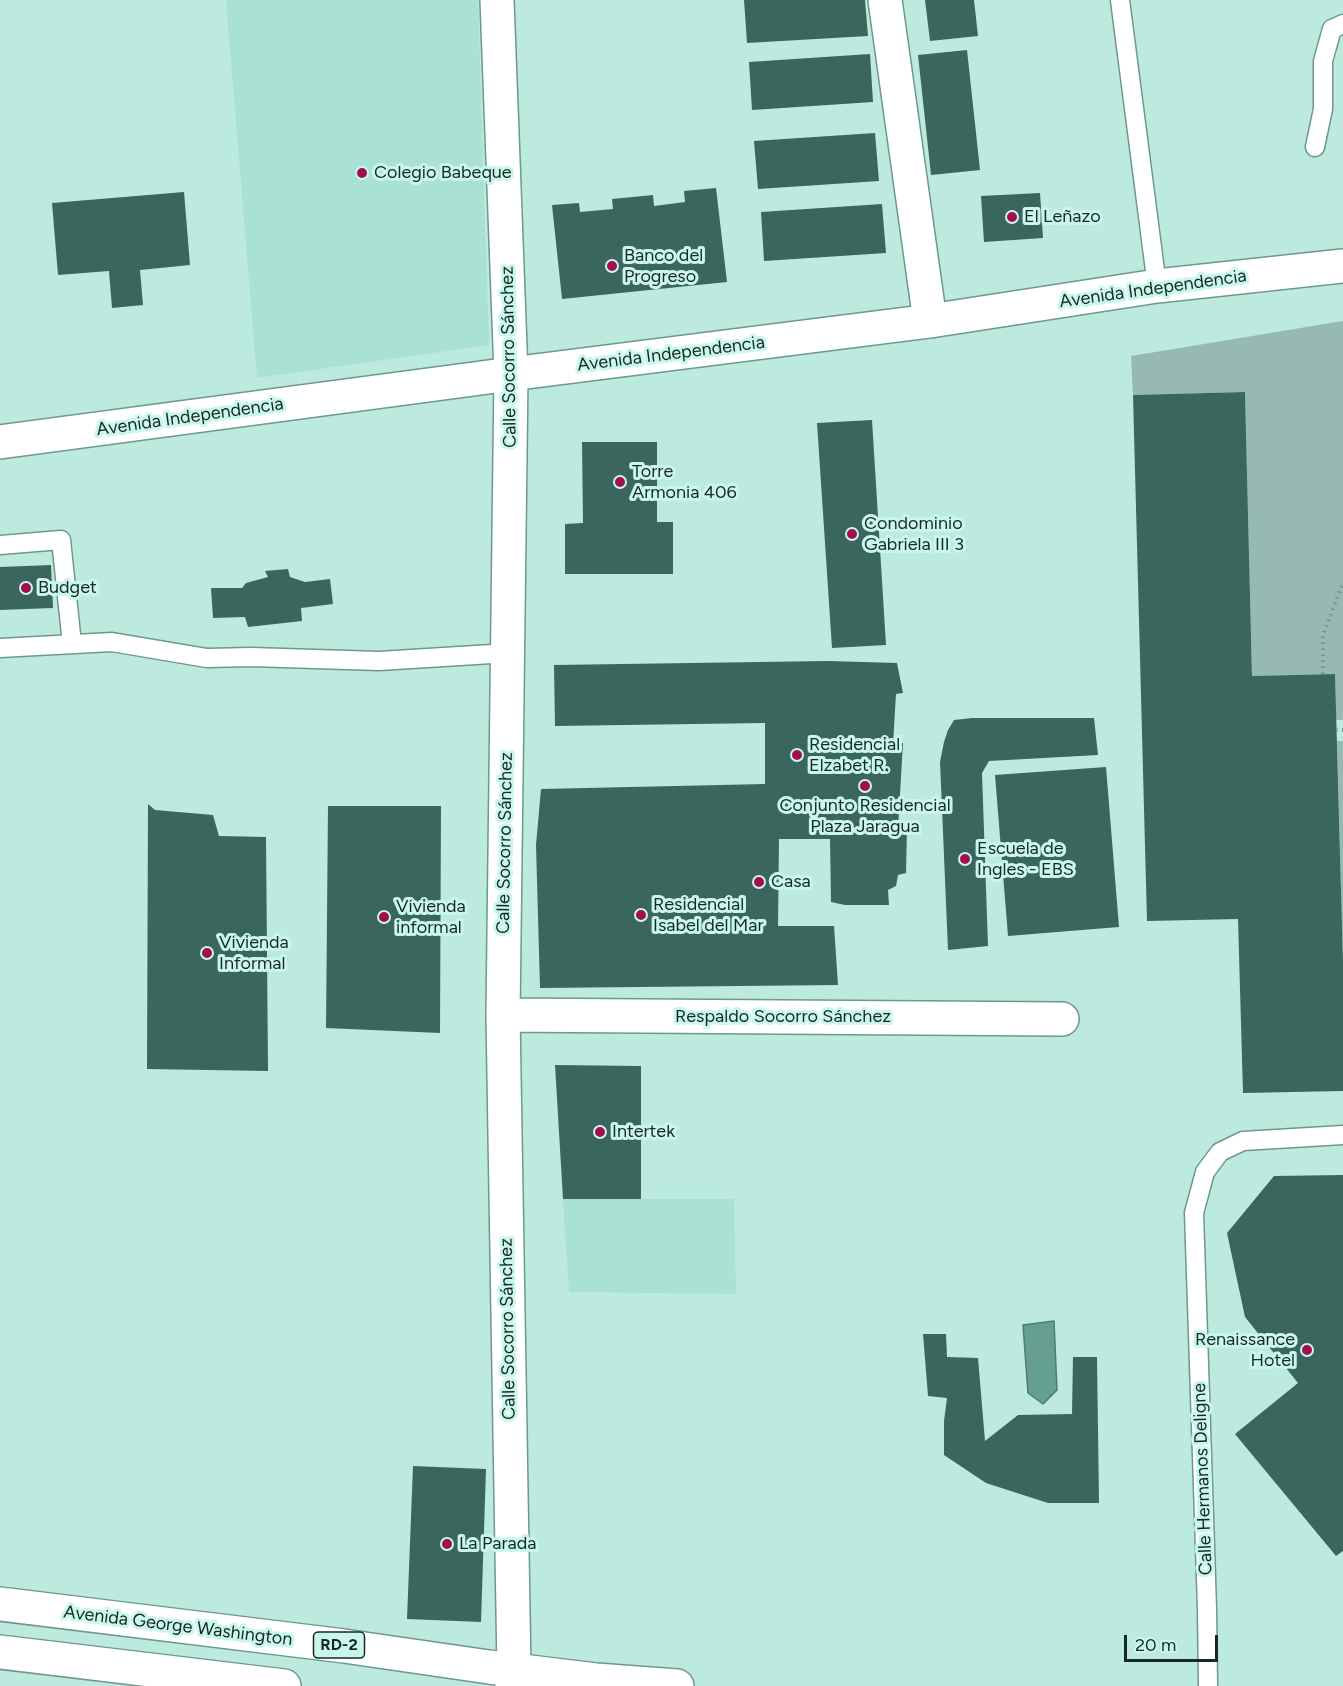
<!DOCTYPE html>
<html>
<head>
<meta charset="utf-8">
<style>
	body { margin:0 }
	#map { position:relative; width:1343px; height:1686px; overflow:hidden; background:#bceadf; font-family:Figtree,sans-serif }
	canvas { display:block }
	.scale { position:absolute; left:1124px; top:1635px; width:94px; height:27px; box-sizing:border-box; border:3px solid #172925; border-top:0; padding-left:8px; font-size:18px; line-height:21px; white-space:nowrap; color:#172925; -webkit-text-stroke:4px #c9f7ec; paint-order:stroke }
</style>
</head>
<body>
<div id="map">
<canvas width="1343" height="1686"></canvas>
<div class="scale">20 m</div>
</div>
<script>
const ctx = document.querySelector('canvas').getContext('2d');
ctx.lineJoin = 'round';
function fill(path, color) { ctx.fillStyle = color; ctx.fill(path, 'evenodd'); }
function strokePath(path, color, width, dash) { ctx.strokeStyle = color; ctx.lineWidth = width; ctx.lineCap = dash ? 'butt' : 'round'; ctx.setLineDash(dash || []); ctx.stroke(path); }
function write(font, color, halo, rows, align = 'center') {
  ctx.font = font + ' Figtree,sans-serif'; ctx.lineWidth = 6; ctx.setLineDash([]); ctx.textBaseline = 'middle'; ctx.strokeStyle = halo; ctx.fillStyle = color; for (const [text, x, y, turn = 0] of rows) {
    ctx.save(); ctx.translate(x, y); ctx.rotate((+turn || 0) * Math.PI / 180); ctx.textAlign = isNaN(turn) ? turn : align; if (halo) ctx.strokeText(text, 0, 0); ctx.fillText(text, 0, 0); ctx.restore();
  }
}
fill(new Path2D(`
	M226 0H478L489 345 257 378Z
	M563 1199H734L736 1294 569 1292Z`), '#a9e1d4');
fill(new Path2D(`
	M1343 321V720H1336L1335 674 1252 676 1245 392 1133 395 1131 356Z
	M1337 741H1343V962Z`), '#96bab2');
const water = new Path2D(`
	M1054 1321 1057 1390 1043 1404 1028 1393 1023 1325Z`);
fill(water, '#659f92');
strokePath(water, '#4e7c71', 1.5);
fill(new Path2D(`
	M744 0H865L868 36 747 43Z
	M925 0H974L978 36 930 41Z
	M967 50 980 170 931 175 918 55Z
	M870 54 873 102 752 110 749 62Z
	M875 133 879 181 758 189 754 141Z
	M716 188 727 282 562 299 552 205 579 203 580 212 613 209 612 199 653 195 654 206 685 202 684 191Z
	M184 192 190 265 140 270 143 305 112 308 109 271 58 275 52 203Z
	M1040 193 1043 238 984 242 981 196Z
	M882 204 886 253 764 261 761 212Z
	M1245 392 1252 676 1335 674 1343 962V1091L1243 1093 1238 919 1147 921 1133 395Z
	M872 420 886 645 832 648 817 423Z
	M582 442H657V522H673V574H565V524L583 523Z
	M51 565 53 608 0 610V567Z
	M288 569 290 577 305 582 330 579 333 604 301 608 302 621 248 627 245 617 213 618 211 588H242L246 583 268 577 265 571Z
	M828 661 897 663 903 693 896 694 893 744 903 743 898 828 907 827 906 873 898 875 896 886 888 890 889 905H845L831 902 830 839H779L778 926H834L838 985 540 988 536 845 541 789 765 784V723L555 726 554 665Z
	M972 718H1094L1098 755 989 761 982 773 988 946 948 950 940 762 944 742 948 730 954 720Z
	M1106 767 1119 927 1008 936 995 775Z
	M148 804 155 810 213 815 219 836 266 837 268 1071 147 1069Z
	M328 806H441L440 1033 326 1028Z
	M555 1065 641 1066V1199H563Z
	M1343 1175V1551L1336 1556 1235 1434 1298 1383 1245 1317 1227 1233 1274 1176Z
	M923 1334H946L947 1357 978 1358 985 1441 1018 1415 1072 1414 1073 1357H1097L1099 1503H1048L986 1483 944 1455V1421L947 1398 928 1396Z
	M413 1466 486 1469 481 1622 407 1619Z`), '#3b665d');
const service = new Path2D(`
	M1120 0 1157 286
	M1315 147 1323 109V61L1332 29 1343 24
	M0 545 61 540 72 644
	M0 648 112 642 207 658 251 657 379 661 508 653
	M1208 1686 1207 1608 1194 1213 1205 1172 1220 1152 1243 1141 1343 1135`);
const minor = new Path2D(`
	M497 0 511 374 503 1015 514 1670 512 1686
	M885 0 930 321
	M503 1015 1062 1019`);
const secondary = new Path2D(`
	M0 442 511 374 930 321 1157 286 1343 266`);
const trunk = new Path2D(`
	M0 1604 344 1646 489 1667 596 1680 677 1686
	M0 1652 284 1686`);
strokePath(service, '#6d988e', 21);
strokePath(minor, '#6d988e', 36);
strokePath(secondary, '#6d988e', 36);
strokePath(trunk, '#6d988e', 36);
strokePath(new Path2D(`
	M1323 674V635L1343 582
	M1336 730H1343`), '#73958d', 4, [1.5, 4.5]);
strokePath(service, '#fff', 18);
strokePath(minor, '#fff', 33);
strokePath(secondary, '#fff', 33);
strokePath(trunk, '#fff', 33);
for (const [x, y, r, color] of [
	[362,173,6,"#a20f51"],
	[1012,217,6,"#a20f51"],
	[612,266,6,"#a20f51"],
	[620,482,6,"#a20f51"],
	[852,534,6,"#a20f51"],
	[26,588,6,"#a20f51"],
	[797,755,6,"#a20f51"],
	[865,786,6,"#a20f51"],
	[965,859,6,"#a20f51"],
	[759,882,6,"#a20f51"],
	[641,915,6,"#a20f51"],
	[384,917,6,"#a20f51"],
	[207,953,6,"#a20f51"],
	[600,1132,6,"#a20f51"],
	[1307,1350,6,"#a20f51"],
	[447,1544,6,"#a20f51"]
]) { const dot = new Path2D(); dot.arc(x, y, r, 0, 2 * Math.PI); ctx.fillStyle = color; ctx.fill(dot); strokePath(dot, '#c9f7ec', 2); }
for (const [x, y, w] of [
	[339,1645,51]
]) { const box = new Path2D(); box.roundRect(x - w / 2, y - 13, w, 26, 4.5); ctx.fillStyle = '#c9f7ec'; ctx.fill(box); strokePath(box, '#172925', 1.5); }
write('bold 16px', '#172925', null, [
	["RD-2",339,1645]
]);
write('18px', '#172925', '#c9f7ec', [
	["Colegio Babeque",374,173],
	["El Leñazo",1024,217],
	["Banco del",624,256],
	["Progreso",624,277],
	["Torre",632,472],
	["Armonia 406",632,493],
	["Condominio",864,524],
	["Gabriela III 3",864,545],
	["Budget",38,588],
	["Residencial",809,745],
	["Elzabet R.",809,766],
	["Conjunto Residencial",865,806,"center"],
	["Plaza Jaragua",865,827,"center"],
	["Escuela de",977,849],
	["Ingles - EBS",977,870],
	["Casa",771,882],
	["Residencial",653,905],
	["Isabel del Mar",653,926],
	["Vivienda",396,907],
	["informal",396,928],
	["Vivienda",219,943],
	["Informal",219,964],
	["Intertek",612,1132],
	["Renaissance",1295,1340,"right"],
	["Hotel",1295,1361,"right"],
	["La Parada",459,1544]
], 'left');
write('18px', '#172925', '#c9f7ec', [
	["Avenida Independencia",1153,289,-8],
	["Avenida Independencia",671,354,-7],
	["Calle Socorro Sánchez",509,357,-91],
	["Avenida Independencia",190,417,-8],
	["Calle Socorro Sánchez",505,843,-89],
	["Respaldo Socorro Sánchez",783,1017],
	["Calle Socorro Sánchez",508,1329,-91],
	["Calle Hermanos Deligne",1203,1479,-92],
	["Avenida George Washington",178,1626,7]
]);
</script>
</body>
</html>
